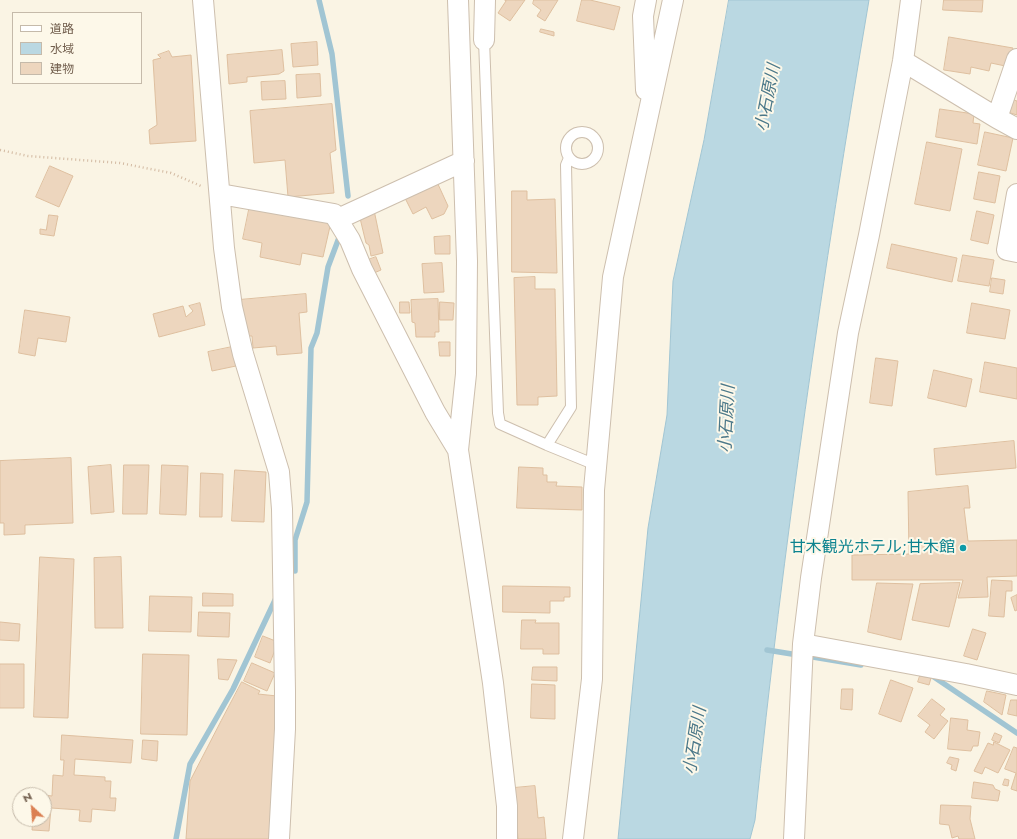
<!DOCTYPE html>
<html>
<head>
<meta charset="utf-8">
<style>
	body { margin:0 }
	#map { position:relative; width:1017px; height:839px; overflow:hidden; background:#faf4e4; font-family:Jost,"Noto Sans JP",sans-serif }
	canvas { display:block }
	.legend { position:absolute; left:12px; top:12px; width:130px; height:72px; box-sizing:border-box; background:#fdf8e9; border:1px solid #c5baaa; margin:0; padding:5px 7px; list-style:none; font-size:12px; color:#705d4c }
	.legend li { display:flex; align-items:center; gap:8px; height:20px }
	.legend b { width:20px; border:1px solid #c5baaa }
	.north { position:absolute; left:12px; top:787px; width:40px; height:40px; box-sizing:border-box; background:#fdf8e9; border:1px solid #c5baaa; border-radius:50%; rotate:334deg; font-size:11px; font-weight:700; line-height:16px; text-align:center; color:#705d4c }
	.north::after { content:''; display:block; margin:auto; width:14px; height:18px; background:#db8052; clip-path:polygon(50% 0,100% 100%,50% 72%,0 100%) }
</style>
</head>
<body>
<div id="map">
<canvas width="1017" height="839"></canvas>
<ul class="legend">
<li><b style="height:5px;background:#fff"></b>道路</li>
<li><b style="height:11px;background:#bad8e2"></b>水域</li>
<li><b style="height:11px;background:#edd6be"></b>建物</li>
</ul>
<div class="north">N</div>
</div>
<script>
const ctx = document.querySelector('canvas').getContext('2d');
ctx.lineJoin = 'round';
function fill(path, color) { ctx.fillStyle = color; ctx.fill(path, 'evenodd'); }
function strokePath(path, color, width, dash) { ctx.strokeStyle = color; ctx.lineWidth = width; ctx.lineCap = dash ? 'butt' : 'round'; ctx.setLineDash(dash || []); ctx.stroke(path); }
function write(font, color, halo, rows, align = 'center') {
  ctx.font = font + ' Jost,"Noto Sans JP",sans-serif'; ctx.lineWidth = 4; ctx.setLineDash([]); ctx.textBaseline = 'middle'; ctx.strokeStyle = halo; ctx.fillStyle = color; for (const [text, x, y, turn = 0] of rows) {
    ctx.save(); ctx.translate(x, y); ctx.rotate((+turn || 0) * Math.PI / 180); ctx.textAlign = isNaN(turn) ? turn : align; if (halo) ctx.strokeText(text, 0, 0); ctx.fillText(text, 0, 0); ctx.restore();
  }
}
const water = new Path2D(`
	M729 0H869C823 272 783 546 755 820L750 839H618L648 528 667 415 673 281 704 140Z`);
fill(water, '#bad8e2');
strokePath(water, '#a1c5d3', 1);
strokePath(new Path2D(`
	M319 0 332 54 348 196
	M295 571V540L307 502 311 348 317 333 328 267 340 235
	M767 650 798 655
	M807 656 861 665
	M931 675 1017 733
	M176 839 190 764 233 689 276 598`), '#a1c5d3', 5.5);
const building = new Path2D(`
	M505 0H525L510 21 498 13 506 1Z
	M534 0H558L545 21 537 16 541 10 533 4Z
	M582 0H590L620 7 614 30 577 21Z
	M944 0H983L982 12 943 10Z
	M541 29 554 32V36L540 32Z
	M949 37 1013 48 1010 67 991 63 989 71 971 67 970 74 944 70Z
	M317 42 318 65 293 67 291 44Z
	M282 50 284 71 279 74 247 77V82L229 84 227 55Z
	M169 51 172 57 191 55 196 141 150 144 149 130 157 125 153 60 161 58 158 55Z
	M320 74 321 96 297 98 296 75Z
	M285 81 286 99 262 100 261 82Z
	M1008 98 1017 101V115L1004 111Z
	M332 104 336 150 330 153 334 193 288 197 285 160 254 163 250 111Z
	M940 109 974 114 973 123 980 124 977 144 936 137Z
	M985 132 1013 138 1006 171 978 165Z
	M927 142 962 149 950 211 915 204Z
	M50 166 73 176 59 207 36 197Z
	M979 172 1000 176 995 203 974 199Z
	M437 182 448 206 444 214 432 219 426 207 413 214 405 198Z
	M512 191H527V200L555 199 557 273 512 272Z
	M250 205 331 222 323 257 302 253 300 265 260 257 262 243 243 239Z
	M374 210 383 253 371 256 369 245 366 243 359 214Z
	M977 211 994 215 988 244 971 240Z
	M49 215 58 216 54 236 40 234V229L46 230Z
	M450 236V254H435L434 237Z
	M892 244 957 258 952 282 887 268Z
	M963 255 994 260 989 286 958 281Z
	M376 257 381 270 374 273 368 260Z
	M442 263 444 292 424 293 422 264Z
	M535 277V289H555L557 396 538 397V405H517L514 278Z
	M992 278 1005 280 1003 294 990 292Z
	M306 294 307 312 299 313 302 353 277 355 276 346 253 348 252 336H242L239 300Z
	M438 299 439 332H435V337H416L415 323 412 322 411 300Z
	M400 302H409L410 313H400Z
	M440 302 454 303 453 320H440Z
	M200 303 205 325 159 337 153 314 183 306 186 317 193 311 189 306Z
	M972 303 1010 310 1005 339 967 333Z
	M25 310 70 317 66 342 38 338 35 356 19 353Z
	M439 342H450V356H440Z
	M232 347 236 366 212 371 208 352Z
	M876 358 898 361 892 406 870 403Z
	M985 362 1017 368V399L980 392Z
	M934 370 972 379 966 407 928 398Z
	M1014 441 1016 468 936 475 934 449Z
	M71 458 73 523 25 525V534L4 535V523H0V461Z
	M111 465 114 512 91 514 88 467Z
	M124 465H149L147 514H123Z
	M162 465 188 466 186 515 160 514Z
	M519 467 543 468V475H547V482H557L556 486 582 487V510L517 508Z
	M235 470 266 472 264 522 232 521Z
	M201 473 223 474 222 517H200Z
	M968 486 970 508H964L968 541 1017 540V576L987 577 988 597 958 598 963 580H852V555L909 554 908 492Z
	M40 557 74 559 68 718 34 717Z
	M121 557 123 628H95L94 558Z
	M992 580 1012 581V591H1006L1004 617 989 616Z
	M877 583 913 584 901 640 868 632Z
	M960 583 949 627 912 620 920 584Z
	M503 586 570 587V597H564V601H550V613L503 612Z
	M203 593 233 594V606H203Z
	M1017 595V610L1015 611 1011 598Z
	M150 596 192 597 191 632 149 631Z
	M199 612 230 613 229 637 198 636Z
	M522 620H536L535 623H559V654H543V649H521Z
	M0 622 20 624 19 641 0 640Z
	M973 629 986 633 977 660 964 656Z
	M263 636 278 642 270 663 255 657Z
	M143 654 189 655 187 735 141 734Z
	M218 659 237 660 228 680 219 679Z
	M252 663 275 673 267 691 244 681Z
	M0 664H24V708H0Z
	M533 667H557V681L532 680Z
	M920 676 931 678 929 685 918 682Z
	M891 680 913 688 901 722 879 714Z
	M242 682 260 691 258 694 277 696 278 715 272 839H186L190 781 221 721Z
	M532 684 555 685V719L531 718Z
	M842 689H853L852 710 841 709Z
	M987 691 1006 695 1002 715 984 702Z
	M932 699 945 709 940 715 948 721 934 739 925 732 930 725 918 716Z
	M1011 700H1017V716L1008 714Z
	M951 718 968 720 967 730 980 732 978 746H973L971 751 948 749Z
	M995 733 1002 736 999 743 992 740Z
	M62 735 133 740 131 763 75 759 74 775 105 777V781H111L110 798H116L115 811 92 809 91 822 79 821 80 810 51 808 49 831 32 830 33 819H44V795L52 796 53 775 63 776 64 760H61Z
	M143 740 158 741 157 761 142 759Z
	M994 742 1010 750 998 773 985 767 982 774 974 771 988 743 993 745Z
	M1014 747 1017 748V791L1011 789 1016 773 1005 769Z
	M950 757 959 759 956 771 951 769 952 765 947 763Z
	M1005 779 1009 780 1008 786 1003 785Z
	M974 782 993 785 995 789 1000 791 998 801 972 798Z
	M535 786 538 818 544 817 546 839H518L514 788Z
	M941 805 971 806 970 819 975 839H959L958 836 952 838 949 825 940 824Z`);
fill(building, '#edd6be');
strokePath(building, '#debf9f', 1);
const lane = new Path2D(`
	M484 40 498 413 500 424 547 445 596 465
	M566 148a16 16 0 1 1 32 0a16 16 0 1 1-32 0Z
	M547 445 571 407 566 165 569 158`);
const street = new Path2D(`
	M203 0 224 248 232 307 243 354 279 472 282 509 285 691V729L279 839
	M458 0 467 261 466 374 458 450 493 683 507 806V839
	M484 40 485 0
	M1017 59 997 118 1017 129
	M903 61 997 118
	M646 90 643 16 646 0
	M220 194 334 214 350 240 362 269 435 412 458 450
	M1017 194 1007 250 1017 252
	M338 219 464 161
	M803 644 966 674 1017 685
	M573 839 592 679 594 490 613 277 673 0
	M794 839 803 644 811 578 848 333 869 235 903 61 911 0`);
strokePath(lane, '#cdbfae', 12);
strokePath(street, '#cdbfae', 22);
strokePath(new Path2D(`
	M0 150 28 156 120 163 171 173 201 186`), '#d2b9a1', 2.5, [1, 3]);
strokePath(lane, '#fff', 10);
strokePath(street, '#fff', 20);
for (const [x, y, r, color] of [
	[963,548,4,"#0f9aa8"]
]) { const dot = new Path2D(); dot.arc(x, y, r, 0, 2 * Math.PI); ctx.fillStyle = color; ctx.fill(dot); strokePath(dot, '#fdf8e9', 1.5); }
write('16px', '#0d838f', '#fdf8e9', [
	["甘木観光ホテル;甘木館",955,548]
], 'right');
write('italic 17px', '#4b7889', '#fdf8e9', [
	["小石原川",769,98,-79],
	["小石原川",728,419,-87],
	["小石原川",696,741,-81]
]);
</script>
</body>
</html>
